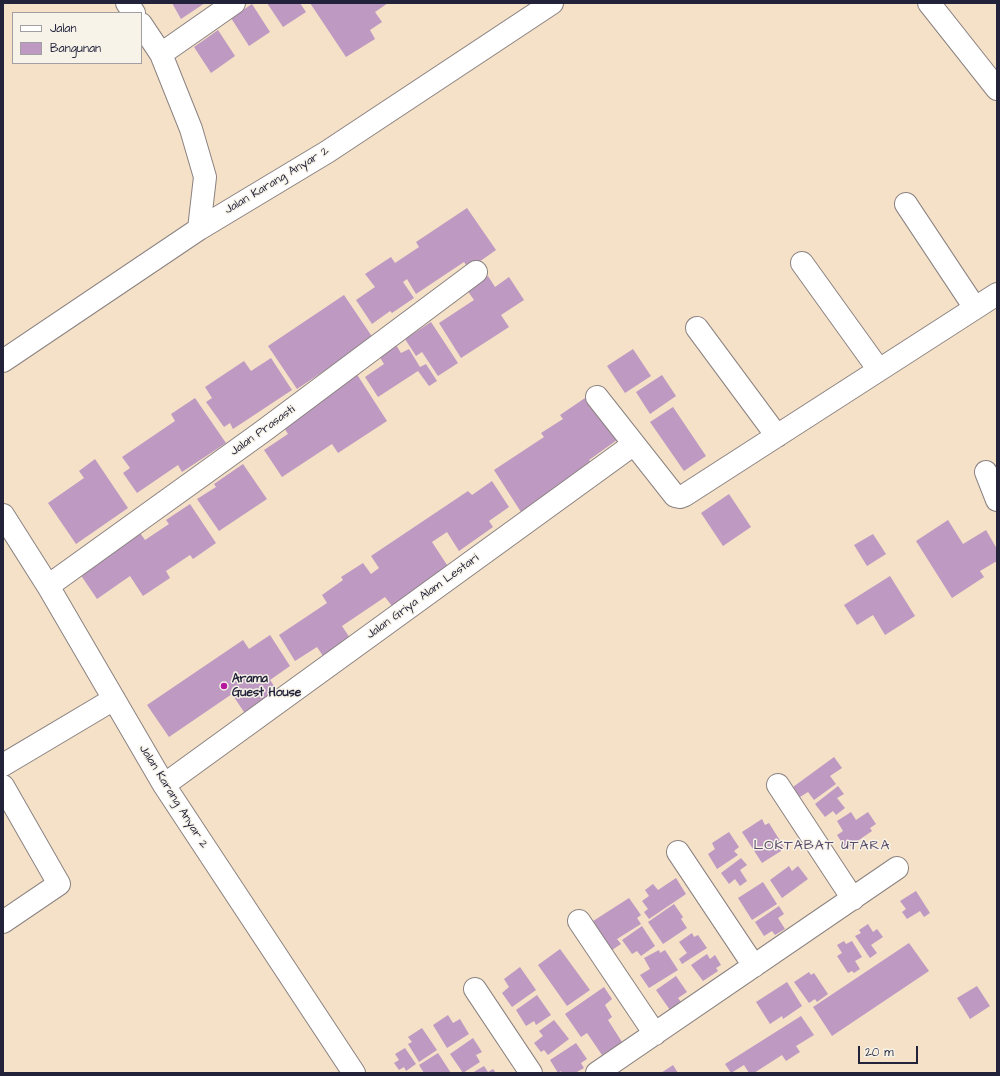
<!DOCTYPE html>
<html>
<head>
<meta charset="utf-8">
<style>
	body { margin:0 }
	#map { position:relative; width:1000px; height:1076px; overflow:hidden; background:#f4e1c7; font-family:"Architects Daughter",sans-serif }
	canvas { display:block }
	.frame { position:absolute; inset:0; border:4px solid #22223b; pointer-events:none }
	.legend { position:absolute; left:12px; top:12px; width:130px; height:52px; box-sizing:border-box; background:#f7f3e8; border:1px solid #a29fa3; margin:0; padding:5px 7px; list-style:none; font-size:12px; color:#22223b }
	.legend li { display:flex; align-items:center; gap:8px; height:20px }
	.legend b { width:20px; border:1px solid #a29fa3 }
	.scale { position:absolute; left:858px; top:1046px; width:60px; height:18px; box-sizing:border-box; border:2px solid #22223b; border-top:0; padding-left:5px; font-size:12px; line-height:14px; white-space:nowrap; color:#22223b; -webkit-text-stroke:3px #f7f3e8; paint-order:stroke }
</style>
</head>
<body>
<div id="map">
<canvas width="1000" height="1076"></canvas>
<div class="frame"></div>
<ul class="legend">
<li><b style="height:5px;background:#fff"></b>Jalan</li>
<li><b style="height:11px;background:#be99c2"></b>Bangunan</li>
</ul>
<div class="scale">20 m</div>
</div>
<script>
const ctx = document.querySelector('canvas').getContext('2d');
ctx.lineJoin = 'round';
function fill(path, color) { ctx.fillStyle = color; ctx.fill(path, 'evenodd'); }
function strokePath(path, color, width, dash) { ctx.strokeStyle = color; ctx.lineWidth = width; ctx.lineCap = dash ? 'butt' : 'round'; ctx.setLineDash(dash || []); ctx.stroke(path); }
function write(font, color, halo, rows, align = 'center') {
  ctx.font = font + ' "Architects Daughter",sans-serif'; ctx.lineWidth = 3; ctx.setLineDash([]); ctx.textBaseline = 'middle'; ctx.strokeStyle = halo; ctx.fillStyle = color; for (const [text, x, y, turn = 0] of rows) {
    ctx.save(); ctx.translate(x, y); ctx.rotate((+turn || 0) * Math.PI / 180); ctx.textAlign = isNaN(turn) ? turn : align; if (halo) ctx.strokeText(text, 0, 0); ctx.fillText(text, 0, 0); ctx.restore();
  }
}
fill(new Path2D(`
	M172 3H205L181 19Z
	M267 3H300L306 12 283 27Z
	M310 3H388L375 12 382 22 370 30 375 39 346 57Z
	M252 4 270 32 249 46 231 18Z
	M218 30 235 56 211 73 194 47Z
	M467 208 496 250 469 269 464 262 416 294 407 279 403 282 414 298 392 313 390 311 372 324 356 300 375 287 365 274 391 257 395 263 419 247 416 242Z
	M488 276 495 287 509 277 524 300 501 315 509 327 461 358 439 323 474 300 467 290Z
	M344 295 373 338 297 389 268 346Z
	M431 322 458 363 438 376 422 352 416 356 405 339Z
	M396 345 401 353 409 349 420 367 426 364 437 381 429 386 418 371 378 397 365 377 384 364 379 356Z
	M633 349 651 376 625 393 607 366Z
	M271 358 292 390 233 429 230 423 224 427 206 402 212 398 205 387 244 361 251 371Z
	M356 373 387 421 338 453 332 444 282 477 264 450 288 434 283 426Z
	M662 375 676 396 650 414 636 392Z
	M588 396 617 440 589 460 592 465 521 512 494 470 544 437 541 433 563 419 560 415Z
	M195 398 226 443 182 472 178 465 137 493 123 473 130 468 122 457 175 421 171 414Z
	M673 407 706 456 684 471 650 422Z
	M95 459 128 508 76 544 48 503 84 478 79 471Z
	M243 464 267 499 219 531 197 499 216 487 214 484Z
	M492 481 509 507 489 521 493 527 459 551 447 532 432 542 449 568 392 606 385 597 342 626 350 638 323 656 317 647 295 661 279 635 327 603 322 595 343 580 341 577 363 563 371 574 379 568 371 556 468 491 472 495Z
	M729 494 751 527 723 546 701 513Z
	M190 504 216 543 193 559 190 555 166 571 170 578 143 596 130 576 97 599 80 574 138 530 145 540 169 524 166 520Z
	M948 520 963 544 986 530 997 549V561L980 571 984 577 952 598 916 541Z
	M873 534 886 554 867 566 854 545Z
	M890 576 915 616 885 635 873 615 857 625 844 605Z
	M270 635 290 666 270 680 279 693 246 715 232 694 169 737 147 705 243 640 249 649Z
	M834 757 842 768 830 776 836 784 814 800 808 792 800 797 793 787Z
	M838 786 844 794 837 798 845 808 836 815 833 811 825 817 815 804Z
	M851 812 856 820 868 812 876 824 870 828 872 831 846 849 837 835 843 831 837 821Z
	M762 819 765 825 769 823 784 847 781 849V851L762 863 742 832Z
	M729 832 739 847 734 851 738 855 717 869 708 854 715 849 712 843Z
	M741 858 747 865 740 870 747 881 740 886 735 879 729 884 721 873Z
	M789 866 792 871 798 866 808 879 782 898 770 880Z
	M676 878 686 894 649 919 644 912 648 909 642 901 649 896 645 890 653 884 658 890Z
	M763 882 777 904 752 920 738 898Z
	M916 891 930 913 924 917 920 911 907 919 902 912 906 909 900 901Z
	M629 898 641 915 637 918 641 924 617 939 621 944 609 952 590 923Z
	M674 904 683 917 681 919 687 928 663 944 648 922Z
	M779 906 784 914 778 918 785 929 775 935 772 931 764 936 755 922Z
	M868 924 873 932 877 929 883 937 871 945 877 953 870 958 855 936 861 933 859 930Z
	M642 926 655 946 641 956 637 951 632 954 622 940Z
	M692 933 694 937 698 935 707 948 682 964 679 959 687 953 679 942Z
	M844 941 846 944 852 941 862 957 855 961 860 969 854 973 852 971 848 973 837 956 842 953 837 945Z
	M909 943 929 971 832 1036 813 1007Z
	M560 949 590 990 567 1006 538 965Z
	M659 950 660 953 665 950 678 970 649 988 640 975 650 969 644 958Z
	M707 954 710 959 715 955 721 965 716 968 718 971 703 981 691 965Z
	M520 967 536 990 512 1007 502 993 509 987 504 979Z
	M809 972 811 975 814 973 828 994 817 1002 815 999 809 1003 794 982Z
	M676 976 687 992 678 998 681 1002 670 1010 656 990Z
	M787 982 802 1006 783 1019 782 1016 770 1024 756 1002Z
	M977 986 990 1006 970 1019 957 998Z
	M604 987 612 999 605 1005 612 1017 608 1020 622 1042 602 1055 587 1033 581 1037 565 1014Z
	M537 995 551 1015 536 1025 534 1021 526 1026 516 1010Z
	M448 1015 453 1023 460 1019 469 1034 447 1048 433 1025Z
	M801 1016 814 1035 796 1046 800 1052 786 1061 782 1055 754 1073H749L744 1065 731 1073 725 1064Z
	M554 1020 569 1039 548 1055 544 1050 541 1052 534 1043 543 1036 539 1031Z
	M422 1028 437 1050 419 1062 408 1044 412 1042 408 1037Z
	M473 1038 482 1052 476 1055 480 1062 463 1073 450 1054Z
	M576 1043 587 1059 581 1063 584 1068 575 1073H562L561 1071 558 1073 550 1060Z
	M405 1048 416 1064 406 1071 404 1067 399 1070 394 1063 399 1060 395 1054Z
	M438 1053 451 1073H424L419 1065Z
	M673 1065 678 1073H661Z
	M484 1066 488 1072 493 1069 496 1073H472Z`), '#be99c2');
const street = new Path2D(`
	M127 3 134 13
	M929 3 997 89
	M141 24 161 54 191 129 205 177 199 229
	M161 54 234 3
	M906 204 975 308
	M802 263 879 370
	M697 328 777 436
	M3 361 199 229 327 152 552 3
	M634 444 675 496 680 497 685 495 997 294
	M986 472 997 500
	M3 515 48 586 164 785 354 1073
	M48 586 262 432 476 272
	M3 765 114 699
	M164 785 634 444 597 397
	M778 785 853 899
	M3 786 59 884 3 922
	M678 852 754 966
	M579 921 655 1034
	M475 989 531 1073
	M597 1073 897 868`);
strokePath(street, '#8b8281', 24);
strokePath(street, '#fff', 22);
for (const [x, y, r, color] of [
	[224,686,4,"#b5179e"]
]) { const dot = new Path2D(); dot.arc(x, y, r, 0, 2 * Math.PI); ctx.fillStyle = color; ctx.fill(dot); strokePath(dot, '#f7f3e8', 1.5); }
write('12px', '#22223b', '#f7f3e8', [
	["Jalan Karang Anyar 2",277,181,-31],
	["Jalan Prasasti",263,431,-36],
	["Jalan Griya Alam Lestari",423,597,-36],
	["Jalan Karang Anyar 2",173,797,58]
]);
write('bold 12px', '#22223b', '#f7f3e8', [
	["Arama",232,679],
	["Guest House",232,693]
], 'left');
ctx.letterSpacing = '1px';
write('14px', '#594c6a', '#f7f3e8', [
	["LOKTABAT UTARA",822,846]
]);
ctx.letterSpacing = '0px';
</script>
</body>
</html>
